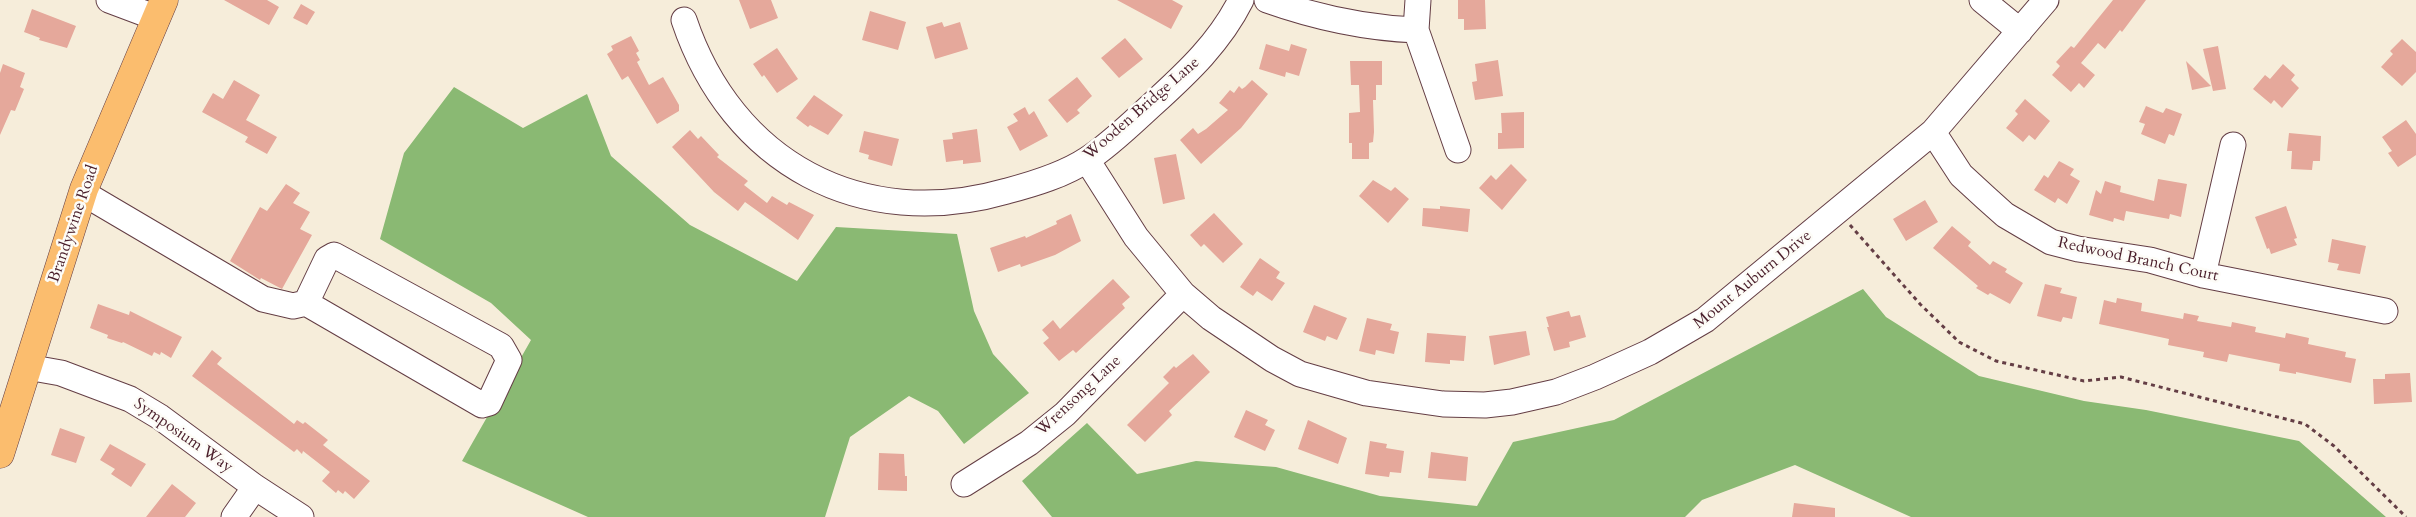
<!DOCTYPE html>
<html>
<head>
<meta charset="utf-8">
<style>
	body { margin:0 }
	canvas { display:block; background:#f6edda }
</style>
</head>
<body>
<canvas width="2416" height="517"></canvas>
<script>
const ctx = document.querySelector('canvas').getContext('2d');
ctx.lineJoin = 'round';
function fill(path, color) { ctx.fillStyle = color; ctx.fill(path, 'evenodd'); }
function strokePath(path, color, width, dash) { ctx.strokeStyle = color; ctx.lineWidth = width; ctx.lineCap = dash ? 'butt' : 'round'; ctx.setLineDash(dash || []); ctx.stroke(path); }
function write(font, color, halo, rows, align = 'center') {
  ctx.font = font + ' Cardo,serif'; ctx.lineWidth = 5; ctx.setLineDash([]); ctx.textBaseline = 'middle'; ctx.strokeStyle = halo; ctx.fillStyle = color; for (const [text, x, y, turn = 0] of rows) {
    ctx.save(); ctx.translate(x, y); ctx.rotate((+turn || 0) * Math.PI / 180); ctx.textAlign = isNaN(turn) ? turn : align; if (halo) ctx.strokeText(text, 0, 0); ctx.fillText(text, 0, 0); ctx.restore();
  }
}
fill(new Path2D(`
	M454 87 523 128 587 94 611 156 690 225 797 281 836 227 957 234 974 311 993 354 1029 393 964 444 938 411 909 396 850 437 825 517H588L462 461 531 340 491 303 380 239 404 153Z
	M1863 289 1886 317 1979 376 2084 401 2146 410 2299 441 2386 517H1911L1795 465 1702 500 1685 517H1052L1022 481 1087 423 1137 474 1196 461 1276 467 1380 496 1477 506 1513 442 1614 420Z`), '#8ab973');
fill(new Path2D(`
	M224 0H267L279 7 269 25Z
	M739 0H771L778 18 750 29Z
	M1117 0H1172L1183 6 1171 29Z
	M1458 0H1485L1486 29 1464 30V19H1458Z
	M2113 0H2146L2122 32 2120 30 2105 49 2098 43 2081 63 2095 75 2084 88 2079 83 2071 92 2052 75 2060 66 2056 62 2071 46 2074 48Z
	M301 4 315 12 307 25 293 18Z
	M32 9 76 26 67 48 39 40 40 38 24 32Z
	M870 11 906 22 898 50 862 40Z
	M942 22 944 27 960 22 968 49 935 59 926 27Z
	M631 36 639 51 636 53 640 60 637 62 649 85 663 77 679 105V111L657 124 628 76 622 80 607 54 613 50 611 46Z
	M1125 38 1143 59 1119 78 1101 58Z
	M2402 39 2416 52V72L2402 86 2381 67 2393 54 2390 51Z
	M1266 44 1289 51 1291 44 1307 49 1299 76 1286 72 1285 77 1259 69Z
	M2218 46 2226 89 2213 91 2203 49Z
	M777 48 798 79 777 93 764 75 762 77 753 64Z
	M1498 60 1503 96 1475 100 1472 82 1477 81 1475 64Z
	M1350 61H1382V85H1376V100H1373L1374 132 1373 142 1369 143V159H1352V143H1349V113L1360 112 1359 85H1351Z
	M2186 61 2211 86 2192 90Z
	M3 64 25 73 20 87 24 89 15 111 11 110 0 135V73Z
	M2283 64 2295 75 2291 80 2299 88 2282 108 2274 100 2271 104 2253 89 2265 75 2270 79Z
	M1077 77 1092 96 1077 110 1080 113 1067 123 1048 100Z
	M234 80 260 95 246 120 277 137 267 154 245 142 248 137 202 112 213 93 223 99Z
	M1252 80 1268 94 1241 128 1201 164 1180 140 1193 128 1198 134 1206 129 1228 110 1219 103 1230 90 1234 93 1239 86 1242 89 1245 87Z
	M814 95 843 115 828 135 810 125 808 127 796 118Z
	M2025 99 2050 121 2035 140 2029 135 2023 142 2006 128 2018 114 2015 111Z
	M2146 106 2163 113 2166 108 2182 114 2174 136 2169 134 2165 144 2141 134 2145 124 2139 122Z
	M1025 107 1029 115 1034 111 1048 136 1020 151 1007 127 1018 121 1013 114Z
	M1524 112V148L1498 149V133H1502L1501 113Z
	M2406 120 2416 134V155L2398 167 2388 153 2392 151 2382 137Z
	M977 129 981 162 963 164V160L946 162 943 140 953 139 952 133Z
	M690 130 698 139 701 136 719 155 717 157 748 181 744 185 767 203 772 196 787 205 789 202 814 215 798 240 745 202 738 211 714 192 672 147Z
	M864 131 899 139 892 166 868 159 869 155 859 152Z
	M2289 133 2321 136 2320 161H2313L2312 170 2291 169 2292 151H2287Z
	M1176 154 1185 199 1163 204 1154 158Z
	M2059 161 2074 169 2070 175 2080 181 2067 204 2058 198 2055 203 2034 190 2044 175 2048 178Z
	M1511 164 1527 180 1502 210 1479 188 1491 175 1496 180Z
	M2158 179 2187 184 2181 217 2170 214 2169 219 2126 211 2124 221 2114 218 2113 222 2089 215 2096 190 2101 194 2105 181 2121 186 2120 192 2154 201Z
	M1373 180 1391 191 1395 187 1409 199 1388 223 1359 196Z
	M286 184 300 193 293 203 310 212 300 229 312 235 282 289 261 278 260 280 230 261 260 207 267 211Z
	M1925 200 1938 222 1906 241 1893 219Z
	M1440 206 1470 209 1468 232 1422 226 1423 208 1440 209Z
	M2286 206 2297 238 2294 239 2297 245 2271 254 2269 248 2267 249 2255 217Z
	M1214 213 1243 244 1223 263 1204 244 1201 247 1190 235Z
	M1071 214 1081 241 1055 255 1021 267 1020 264 998 272 990 248 1025 236 1026 238 1057 224 1056 221Z
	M1952 226 1971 242 1968 246 1990 265 1993 261 2007 269 2005 272 2023 283 2010 304 1990 293 1988 295 1976 288 1978 286 1933 248Z
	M2332 239 2366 246 2360 274 2337 270 2339 264 2328 262Z
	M1260 258 1280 272 1276 278 1285 283 1272 301 1257 291 1253 296 1240 287Z
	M1113 279 1130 297 1122 304 1125 308 1076 353 1073 350 1059 361 1043 343 1049 338 1042 330 1053 320 1060 329Z
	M2045 284 2062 288 2060 293 2077 297 2072 319 2063 317 2061 322 2037 316Z
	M2117 298 2142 303 2141 311 2183 319 2184 313 2199 316 2197 321 2231 327 2232 322 2256 327 2255 332 2285 338 2286 333 2309 338 2308 344 2346 352 2345 357 2356 359 2351 383 2296 372V374L2279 371 2280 364 2229 354 2227 362 2203 357 2204 352 2168 345 2169 339 2099 324 2104 300 2116 303Z
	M98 304 129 315 130 311 182 337 171 358 161 352 160 355 154 352 152 356 123 342 122 343 107 338 108 335 90 328Z
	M1314 305 1347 318 1337 340 1327 336 1325 341 1303 332Z
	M1569 311 1571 317 1580 315 1586 337 1569 342 1570 347 1554 351 1547 327H1549L1546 317Z
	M1367 318 1392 324 1390 330 1399 332 1394 354 1376 350 1375 355 1359 351Z
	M1526 331 1530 355 1494 365 1489 336Z
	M1427 333 1466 336 1464 361 1450 360V364L1425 362Z
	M212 350 222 358 217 364 294 424 297 420 303 424 305 422 328 440 323 445 370 481 354 499 345 491 343 494 338 490 336 493 322 481 330 472 303 451 302 454 297 449 294 452 192 376Z
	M1193 354 1210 372 1169 411 1172 415 1145 442 1127 425 1169 383 1163 377 1174 366 1176 368Z
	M2410 373 2412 402 2374 404 2373 379H2385V374Z
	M1246 410 1268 420 1265 425 1275 430 1265 451 1234 437Z
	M1308 420 1347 438 1338 464 1298 449Z
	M60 428 85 437 76 463 51 455Z
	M1370 441 1387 444 1386 448 1404 451 1401 473 1390 472 1389 477 1365 474Z
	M110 444 146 464 131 487 111 474 115 469 100 460Z
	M1431 452 1468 457 1466 481 1428 478Z
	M879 453 904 454 905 476H907V491L878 490Z
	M172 484 196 503 185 517H146Z
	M1794 503 1835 508V517H1792Z`), '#e5a89b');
const minor = new Path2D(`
	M109 0 157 18
	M1267 0C1315 17 1364 28 1416 30
	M1418 0 1416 30 1458 150
	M1982 0 2020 31
	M684 20C732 163 861 233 1007 191 1034 184 1064 175 1088 159 1111 144 1133 122 1154 103 1188 72 1220 42 1241 0
	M1933 132 1961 175 1986 198 2005 215 2051 242 2078 249 2150 260 2203 275 2385 311
	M1087 160 1136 237 1183 294 1211 318 1272 359 1300 374 1366 393 1443 404 1485 405 1512 402 1556 392 1595 377 1650 352 1705 320 1933 132 2046 0
	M83 193 263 299 293 306 306 303 327 259 334 255 501 346 509 360 489 403 482 405 306 303
	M2203 275 2233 145
	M27 367 61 373 130 399 160 417 255 487 301 517
	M964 484 1029 443 1065 414 1183 294
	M234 517 255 487`);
const major = new Path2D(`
	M0 454 84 189 164 0`);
strokePath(minor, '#643e45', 27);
strokePath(major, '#643e45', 29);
strokePath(new Path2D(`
	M1850 225 1920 304 1959 342 1996 361 2084 381 2121 377 2305 424 2334 446 2406 517`), '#643e45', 3, [4, 4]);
strokePath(minor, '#fff', 25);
strokePath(major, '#fbbd6e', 28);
write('16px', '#4a1f2b', '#fdfcf7', [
	["Wooden Bridge Lane",1142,109,-41],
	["Brandywine Road",74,224,-71],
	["Redwood Branch Court",2138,260,12],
	["Mount Auburn Drive",1753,280,-39],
	["Wrensong Lane",1079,396,-43],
	["Symposium Way",183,436,35]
]);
</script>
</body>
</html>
